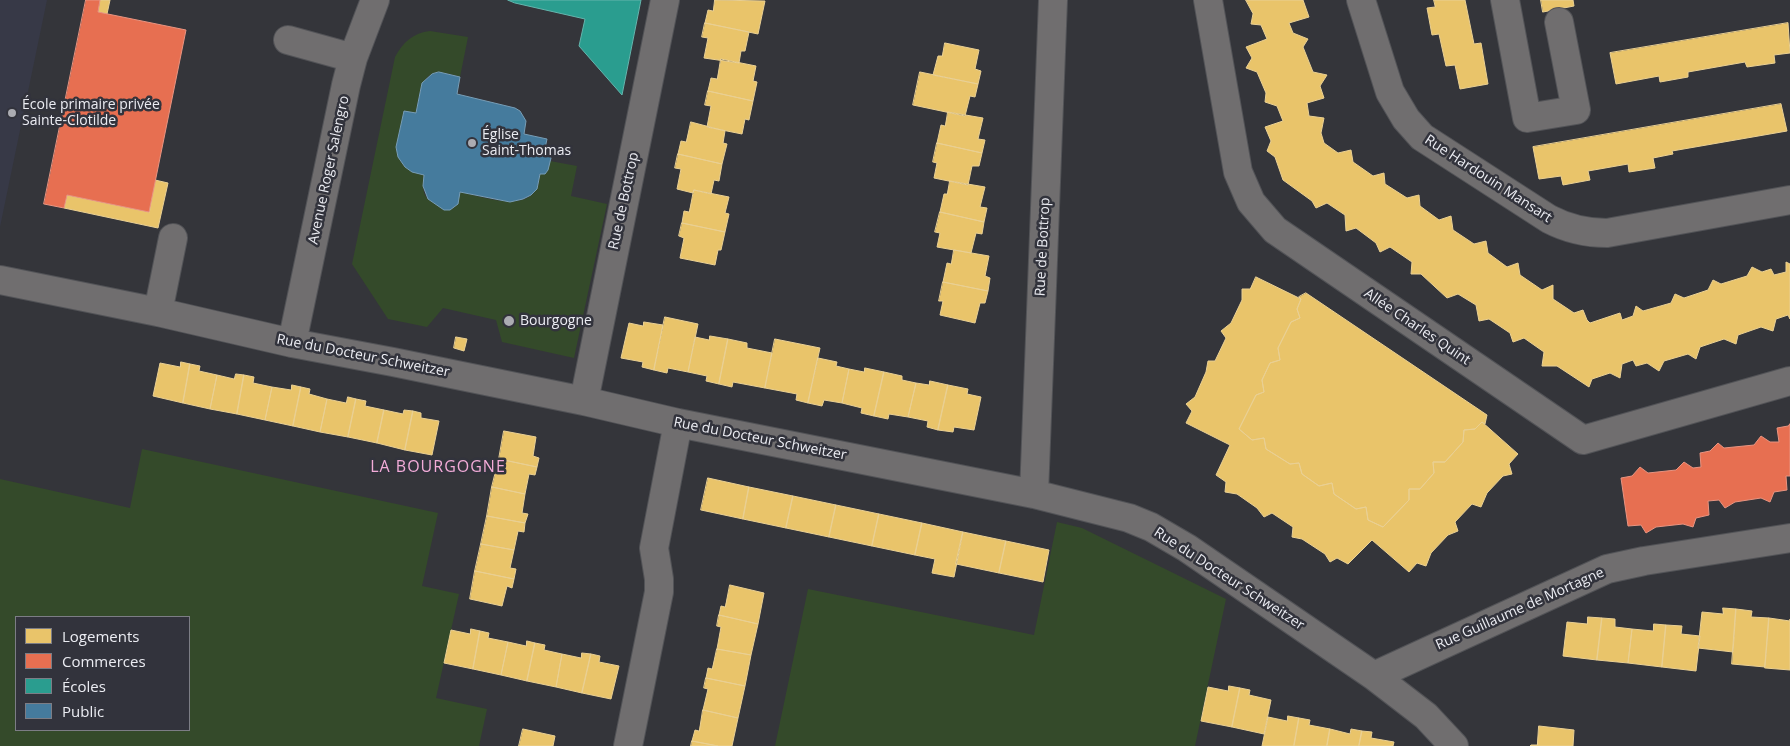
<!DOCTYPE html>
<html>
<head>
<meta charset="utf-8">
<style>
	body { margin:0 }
	#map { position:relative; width:1790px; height:746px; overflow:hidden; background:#34353a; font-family:"Open Sans",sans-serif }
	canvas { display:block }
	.legend { position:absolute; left:15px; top:616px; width:175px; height:115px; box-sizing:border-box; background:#32333c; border:1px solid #7c7d85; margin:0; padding:6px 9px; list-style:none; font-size:15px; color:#ebecf2 }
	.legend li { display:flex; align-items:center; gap:10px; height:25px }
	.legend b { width:25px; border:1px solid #7c7d85 }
</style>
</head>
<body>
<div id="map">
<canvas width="1790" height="746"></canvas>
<ul class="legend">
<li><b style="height:14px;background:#e9c46a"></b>Logements</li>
<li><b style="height:14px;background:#e76f51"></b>Commerces</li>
<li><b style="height:14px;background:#2a9d8f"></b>Écoles</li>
<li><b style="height:14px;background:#457b9d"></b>Public</li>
</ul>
</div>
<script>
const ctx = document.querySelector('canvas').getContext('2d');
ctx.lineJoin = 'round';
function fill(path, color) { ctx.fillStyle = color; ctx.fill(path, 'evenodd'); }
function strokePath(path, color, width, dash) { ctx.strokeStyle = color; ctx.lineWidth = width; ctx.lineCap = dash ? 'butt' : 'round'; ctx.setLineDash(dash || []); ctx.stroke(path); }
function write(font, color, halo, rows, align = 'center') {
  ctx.font = font + ' "Open Sans",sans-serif'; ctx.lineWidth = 5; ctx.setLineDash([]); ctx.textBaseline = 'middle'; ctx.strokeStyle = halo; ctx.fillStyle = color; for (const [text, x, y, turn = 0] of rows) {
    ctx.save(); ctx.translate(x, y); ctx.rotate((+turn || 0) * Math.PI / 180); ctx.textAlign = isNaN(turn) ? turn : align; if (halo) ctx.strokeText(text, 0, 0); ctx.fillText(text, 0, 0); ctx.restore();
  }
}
fill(new Path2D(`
	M0 0H47L0 227Z`), '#373947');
fill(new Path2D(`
	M430 31 468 37 460 77C454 75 447 73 440 73 420 71 419 99 416 113L404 111C398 141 386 166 424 175 423 181 422 188 425 195 427 200 433 202 437 205 452 216 457 207 460 192 480 196 522 212 536 190 539 186 539 179 540 174 548 173 549 168 550 161L577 166 571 196 607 204 574 358 502 342 496 320 443 308 427 327 388 319 352 264 395 57C403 42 413 33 430 31Z
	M142 449 438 513 422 586 459 594 436 698 487 709 479 746H0V479L130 508ZM16 617H189V730H16Z
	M1057 522 1082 528 1226 599 1195 746H775L808 589 1034 635Z`), '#344a2a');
const homes = new Path2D(`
	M100 0H110L107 14 98 12Z
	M715 0 765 1 758 34 705 23 708 10 713 11Z
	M1246 0H1303L1309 17 1289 23 1293 33 1308 39 1303 47 1313 72 1327 75 1320 86 1324 98 1307 103 1309 116 1324 118 1321 133 1324 143 1338 153 1351 150 1353 162 1373 176 1384 173 1385 184 1407 198 1419 195 1420 206 1439 220 1451 216 1453 230 1474 244 1486 241 1488 253 1507 267 1518 263 1520 275 1542 290 1553 285V299L1574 313 1583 310 1587 320 1590 323 1620 313 1622 320 1633 316 1636 306 1643 311 1671 303 1675 294 1684 298 1708 290 1713 280 1721 284 1747 276 1752 267 1762 272 1771 269 1774 275 1786 272V262L1790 264V319L1788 315 1776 319 1773 331 1761 327 1738 335 1736 344 1724 339 1700 347 1696 359 1688 354 1664 361 1659 371 1647 363 1636 366 1633 360 1622 364 1620 378 1610 373 1592 379 1589 387 1557 366H1542L1544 352 1524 338 1513 342 1510 333 1489 319 1479 321 1476 305 1458 294 1447 298 1421 274H1411L1412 262 1390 247 1380 252 1376 243 1356 228 1346 231 1345 215 1327 203 1316 208 1312 201 1283 180 1275 157 1267 151 1271 141 1265 127 1283 121 1277 106 1265 102 1266 93 1257 72 1246 68 1252 58 1246 47 1267 39 1261 25 1251 24 1253 14Z
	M1434 0H1465L1474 44 1481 43 1488 84 1460 89 1455 65 1446 66 1439 34 1432 35 1427 8 1435 7Z
	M1541 0H1573L1574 6 1543 12Z
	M705 23 749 32 745 51H741L739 63 704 58 708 38 702 37Z
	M1788 23 1790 53 1774 55 1775 63 1747 67 1745 62 1688 72V77L1660 82 1659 76 1616 84 1610 53Z
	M945 43 979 50 975 69 981 71 978 84 933 75 938 56H942Z
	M721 59 756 66 753 81 757 82 753 101 708 91 711 78 717 79Z
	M920 72 978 84 975 97 970 96 965 116 913 105Z
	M708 91 753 101 749 120 745 119 742 134 707 127 711 106 705 105Z
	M1781 104 1787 131 1672 151 1673 154 1653 158 1655 168 1629 172 1628 164 1588 171 1590 180 1563 185 1561 176 1539 179 1533 147Z
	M948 112 983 118 978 139 985 140 982 153 937 143 941 125 945 126Z
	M691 122 725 131 723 143 727 144 722 164 678 154 681 141 686 142Z
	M937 143 982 153 979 166H972L968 185 934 178 937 163 933 162Z
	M678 154 722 164 719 181 714 180 711 194 694 190 693 193 677 189 681 169 675 168Z
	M155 180 168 183 158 228 64 208 67 195 149 212Z
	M950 181 985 187 980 207 987 208 984 222 940 212 944 194H947Z
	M694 190 729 197 725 213 729 214 725 232 682 223 684 211 689 212Z
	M940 212 984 222 982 234 976 233 971 253 937 247 940 233 935 232Z
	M682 223 725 232 721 250H718L715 265 680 258 684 238 679 236Z
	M954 250 989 256 985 276 990 278 988 291 943 282 947 263 951 264Z
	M1256 277 1301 299 1297 309 1300 318 1291 322 1278 348 1280 360 1270 363 1262 380 1264 392 1256 395 1239 429 1252 440 1264 438 1266 449 1290 464 1299 463 1302 474 1319 486 1332 483 1334 494 1356 509 1366 507 1368 520 1383 527 1409 500V489H1420L1434 473 1433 462H1445L1463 442 1464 430 1475 429 1482 422 1518 454 1509 464 1512 474 1503 476 1487 493 1481 507 1472 504 1455 522 1458 531 1448 535 1431 553 1426 566 1417 563 1409 572 1372 540 1348 564 1337 558 1330 562 1325 554 1302 539 1292 537 1293 527 1272 513 1264 517 1257 508 1237 494 1225 492 1226 482 1216 475 1230 445 1186 423 1192 411 1186 404 1195 397 1206 372 1208 361H1215L1226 338 1221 331 1231 323 1242 300V289H1250Z
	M943 282 988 291 985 303H980L975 323 940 315 943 301H939Z
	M1306 293 1487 415 1485 424 1482 422 1475 429 1464 430 1463 442 1445 462H1433L1434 473 1420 489H1409V500L1383 527 1368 520 1366 507 1356 509 1334 494 1332 483 1319 486 1302 474 1299 463 1290 464 1266 449 1264 438 1252 440 1239 429 1256 395 1264 392 1262 380 1270 363 1280 360 1278 348 1291 322 1300 318 1297 309 1301 299 1299 297Z
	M665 317 698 324 688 372 668 368 667 373 654 370Z
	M644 322 663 325 654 370 642 367 643 362 621 358 629 323 643 326Z
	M710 336 728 339 719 384 706 381 707 376 688 372 695 337 709 340Z
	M456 337 467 339 464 351 454 348Z
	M728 339 747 343V348L772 353 765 388 733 382 732 387 719 384Z
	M775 339 820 348 808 403 796 400 797 394 765 388Z
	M818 358 837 362 836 366 849 369 842 403 824 400 822 406 808 403Z
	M181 362 190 364 183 403 153 396 160 363 180 367Z
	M190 364 200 366 199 371 217 375 210 409 183 403Z
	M865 368 884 372 874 416 861 413 862 408 842 403 849 369 864 372Z
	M884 372 902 376V380L916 383 908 417 889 414 888 419 874 416Z
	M236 374 244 375 237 414 210 409 217 375 234 379Z
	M244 375 254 377 253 383 272 387 265 420 237 414Z
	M930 381 948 385 938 430 927 427 928 421 908 417 916 383 929 385Z
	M292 385 301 387 293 426 265 420 272 387 291 390Z
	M948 385 968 389 967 394 981 397 974 430 954 427 953 432 938 430Z
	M301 387 310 389 309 394 327 399 320 432 293 426Z
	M348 397 356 399 348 437 320 432 327 399 346 403Z
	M356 399 366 401 365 406 384 410 377 443 348 437Z
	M384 410 403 414 404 410 413 411 405 450 377 443Z
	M413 411 421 413V418L439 421 432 455 405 450Z
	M504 431 536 437 533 456 539 458 537 467 499 459Z
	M499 459 537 467 535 475 529 474 525 494 492 487Z
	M708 478 749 487 743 519 701 510Z
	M492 487 525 494 522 513 528 514 525 523 487 516Z
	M749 487 793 496 786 528 743 519Z
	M793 496 836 505 829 537 786 528Z
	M836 505 879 514 872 546 829 537Z
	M879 514 922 523 915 555 872 546Z
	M487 516 525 523 524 532 518 531 514 550 481 544Z
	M922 523 963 532 954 577 932 573 935 559 915 555Z
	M963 532 1006 541 999 573 956 564Z
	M1006 541 1049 550 1043 582 999 573Z
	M481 544 514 550 510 568 516 569 514 579 475 571Z
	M475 571 514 579 512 588 507 586 502 606 470 599Z
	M730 585 764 593 758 624 719 615 721 606 725 607Z
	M1723 608 1736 609 1733 652 1698 648 1702 612 1723 614Z
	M1736 609 1752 611 1751 617 1769 618 1765 667 1732 664Z
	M719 615 758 624 751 655 717 649 721 627 717 626Z
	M1588 617 1602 618 1597 660 1563 656 1567 622 1587 624Z
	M1602 618 1615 619V627L1632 629 1628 663 1597 660Z
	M1769 618 1790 621V619V670L1765 668Z
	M1654 624 1666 625 1662 667 1628 663 1632 629 1653 631Z
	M1666 625 1682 626 1681 634 1700 636 1696 671 1662 667Z
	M471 629 480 631 473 669 444 663 451 630 470 634Z
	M480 631 489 633 488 638 508 642 501 675 473 669Z
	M527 641 535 643 527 681 501 675 508 642 526 646Z
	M535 643 545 645 544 650 562 654 556 687 527 681Z
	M717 649 751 655 745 686 706 678 708 668 712 669Z
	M582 653 591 654 582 693 556 687 562 654 581 658Z
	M591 654 600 656 599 662 619 666 611 699 582 693Z
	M706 678 745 686 738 718 703 710 708 689 704 688Z
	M1229 686 1240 688 1232 727 1201 721 1208 687 1228 691Z
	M1240 688 1250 690 1249 695 1271 700 1264 734 1232 727Z
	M703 710 738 718 732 746H718L692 741 695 730 699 731Z
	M1288 716 1299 718 1294 746H1262L1268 717 1287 721Z
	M1299 718 1310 720 1309 725 1330 729 1327 746H1294Z
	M1539 726 1574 730 1573 746H1530L1531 745H1537Z
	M523 729 555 736 553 746H519Z
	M1330 729 1350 734 1351 729 1362 731 1359 746H1327Z
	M1362 731 1372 732 1371 738 1394 742 1393 746H1359Z
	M692 741 718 746H691Z`);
fill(homes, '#e9c46a');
strokePath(homes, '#ead093', 1);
const shops = new Path2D(`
	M86 0H100L98 12 186 30 149 212 67 195 64 208 44 204Z
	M1790 424V476H1786L1787 490 1774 492 1770 502 1761 498 1735 502 1725 508 1719 500 1708 501 1709 515 1696 518 1693 527 1683 524 1656 527 1646 533 1641 525 1628 526 1621 478 1632 476 1640 467 1648 473 1676 470 1684 462 1693 468 1701 467 1700 453 1710 451 1718 443 1724 448 1754 445 1761 436 1770 442H1779L1777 428 1788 426Z`);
fill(shops, '#e76f51');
strokePath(shops, '#e89481', 1);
const schools = new Path2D(`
	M508 0H641L622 95 579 46 585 19 515 3Z`);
fill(schools, '#2a9d8f');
strokePath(schools, '#64b5ad', 1);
const public = new Path2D(`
	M439 72 460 77 457 94 515 108 520 111 526 121 524 134 547 139 544 153H548L551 158 548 170 545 174H540L537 189 531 195 523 199 510 202 460 192 458 204 450 210H444L428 199 423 186 424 175 412 172 405 167 398 157 396 147 404 111 416 113 422 83 432 74Z`);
fill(public, '#457b9d');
strokePath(public, '#779db6', 1);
const minor = new Path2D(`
	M1208 0 1238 172 1251 202 1275 230 1583 440 1790 381
	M1361 0 1390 92 1406 119 1422 137 1549 219C1568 229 1586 233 1607 233L1790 200
	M1505 0 1527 118 1576 110 1559 22
	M288 40 353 58
	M0 280 158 312 292 343 393 362 584 401 678 423 1034 494 1129 518 1151 527 1187 548 1374 676 1426 716 1454 746
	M158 312 173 238
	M292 343 346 85 353 58 375 0
	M584 401 665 0
	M1034 494 1053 0
	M1374 676 1607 569 1644 561 1790 538
	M628 746 659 592V579L654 548 678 423`);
strokePath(minor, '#525357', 30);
strokePath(minor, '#706e6f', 28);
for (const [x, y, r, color] of [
	[12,113,5,"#abacb2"],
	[472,143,5,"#abacb2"],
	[509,321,6,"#abacb2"]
]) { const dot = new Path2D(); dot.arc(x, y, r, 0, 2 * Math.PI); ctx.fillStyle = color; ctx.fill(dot); strokePath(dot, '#32333c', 2); }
write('14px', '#ebecf2', '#32333c', [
	["École primaire privée",22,105],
	["Sainte-Clotilde",22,121],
	["Église",482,135],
	["Saint-Thomas",482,151],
	["Bourgogne",520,321]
], 'left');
write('14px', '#ebecf2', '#32333c', [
	["Avenue Roger Salengro",329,170,-78],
	["Rue Hardouin Mansart",1488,179,33],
	["Rue de Bottrop",624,201,-78],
	["Rue de Bottrop",1043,247,-87],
	["Allée Charles Quint",1417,327,34],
	["Rue du Docteur Schweitzer",363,356,11],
	["Rue du Docteur Schweitzer",760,439,11],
	["Rue du Docteur Schweitzer",1229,579,33],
	["Rue Guillaume de Mortagne",1520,609,-24]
]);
ctx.letterSpacing = '1px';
write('16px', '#f3acd8', '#32333c', [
	["LA BOURGOGNE",438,467]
]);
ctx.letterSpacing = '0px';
</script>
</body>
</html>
